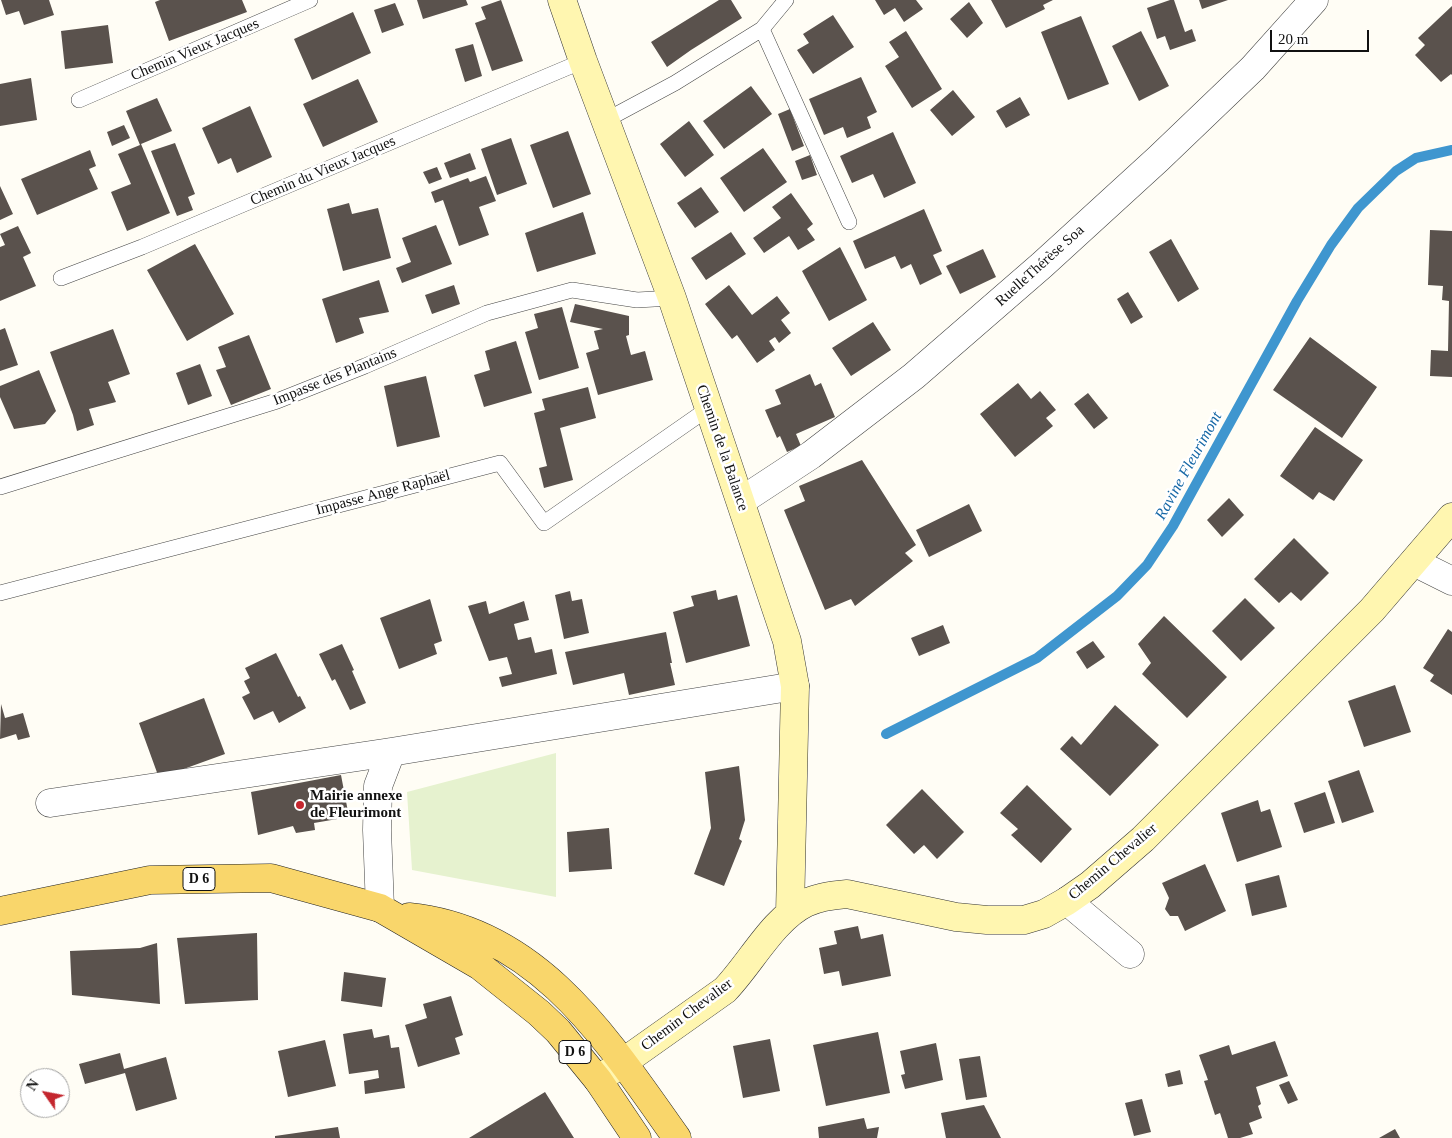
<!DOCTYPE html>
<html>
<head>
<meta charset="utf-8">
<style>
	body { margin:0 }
	#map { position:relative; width:1452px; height:1138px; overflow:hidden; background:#fffdf5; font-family:"Times New Roman",serif }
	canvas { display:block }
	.north { position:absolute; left:20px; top:1068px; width:50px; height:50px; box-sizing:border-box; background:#fff; border:1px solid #a0a0a0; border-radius:50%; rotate:303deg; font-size:14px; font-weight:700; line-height:20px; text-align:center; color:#111 }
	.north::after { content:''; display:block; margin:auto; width:18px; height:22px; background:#c4262e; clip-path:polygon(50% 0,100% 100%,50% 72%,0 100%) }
	.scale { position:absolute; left:1270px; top:30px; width:99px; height:22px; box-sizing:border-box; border:2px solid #111; border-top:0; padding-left:6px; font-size:15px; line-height:18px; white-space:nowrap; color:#111; -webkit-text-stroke:4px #fff; paint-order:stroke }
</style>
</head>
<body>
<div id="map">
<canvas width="1452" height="1138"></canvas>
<div class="north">N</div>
<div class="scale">20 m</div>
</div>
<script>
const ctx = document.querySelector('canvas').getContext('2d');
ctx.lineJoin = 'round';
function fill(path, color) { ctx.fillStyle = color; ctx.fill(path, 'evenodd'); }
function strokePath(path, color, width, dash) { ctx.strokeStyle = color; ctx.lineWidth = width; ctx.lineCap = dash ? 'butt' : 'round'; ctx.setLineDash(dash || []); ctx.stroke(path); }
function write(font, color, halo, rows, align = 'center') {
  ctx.font = font + ' "Times New Roman",serif'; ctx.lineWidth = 5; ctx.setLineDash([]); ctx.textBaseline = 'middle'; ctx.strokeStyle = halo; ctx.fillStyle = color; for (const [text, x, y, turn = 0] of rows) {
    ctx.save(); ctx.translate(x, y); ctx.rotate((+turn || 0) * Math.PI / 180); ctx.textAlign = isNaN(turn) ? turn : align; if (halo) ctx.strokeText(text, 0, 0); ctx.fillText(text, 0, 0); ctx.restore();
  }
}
fill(new Path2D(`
	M556 753V897L412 870 407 792Z`), '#e6f2cf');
strokePath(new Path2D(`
	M886 734 1037 658 1117 596 1147 565 1173 526 1297 301 1331 245 1358 208 1396 171 1416 158 1452 150`), '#3f96cf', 10);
fill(new Path2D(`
	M1 0H49L54 15 24 25 19 11 6 15Z
	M160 0H242L247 12 169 41 155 2Z
	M417 0H466L468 5 423 19Z
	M501 0 523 61 492 71 475 23 486 19 481 7Z
	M719 0H731L742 18 691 50 667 67 651 42Z
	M875 0H916L923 9 904 22 895 8 884 15Z
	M991 0H1053L1043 5 1045 9 1006 28Z
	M1170 0H1174L1185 32 1192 29 1196 41 1170 50 1165 36 1157 39 1147 8Z
	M1199 0H1228L1202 9Z
	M969 2 983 23 967 38 950 19Z
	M395 3 404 25 382 33 374 10Z
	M1452 6V75L1451 74 1441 82 1415 55 1425 45 1418 38Z
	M353 12 371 53 312 80 294 39Z
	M833 15 854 47 813 74 797 50 809 43 803 34Z
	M1081 16 1109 84 1068 100 1041 32Z
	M108 25 113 63 65 69 61 31Z
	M906 31 942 89 912 108 885 66 899 57 889 42Z
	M1141 31 1169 86 1139 101 1112 46Z
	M473 44 482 76 465 82 455 49Z
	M861 77 877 112 867 117 871 128 847 138 843 127 824 135 809 99Z
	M31 78 37 120 0 126V84Z
	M358 79 378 122 323 147 303 104Z
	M751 86 772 114 724 149 703 121Z
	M953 90 975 117 952 136 930 110Z
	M1020 97 1030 115 1006 128 996 111Z
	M157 98 172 131 141 144 170 213 127 231 111 192 131 184 118 154 140 145 126 111Z
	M250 106 272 157 237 173 231 158 218 164 202 128Z
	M790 109 804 146 792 151 778 114Z
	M689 121 714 155 685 177 660 144Z
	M124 125 130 138 112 146 107 132Z
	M568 131 591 194 553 208 530 145Z
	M893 132 916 183 884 198 873 174 852 183 840 156Z
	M511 138 527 184 497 195 481 149Z
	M175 143 195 194 188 197 193 210 177 216 151 151Z
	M763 148 787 182 744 212 720 178Z
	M90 150 96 166 89 169 98 189 37 215 21 179Z
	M470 153 476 169 450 178 444 163Z
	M810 155 817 175 802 180 795 161Z
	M437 167 442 179 429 184 423 172Z
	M486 176 496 201 479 207 489 235 459 246 443 200 435 203 431 192 468 178 470 182Z
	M0 186 13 214 0 220Z
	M701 187 719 212 695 228 677 203Z
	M791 193 813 224 807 229 815 240 798 250 789 236 764 253 753 238 781 218 772 207Z
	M349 203 352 214 378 208 391 258 343 271 327 209Z
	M924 209 942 251 933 255 942 274 920 285 911 264 901 269 895 256 865 269 853 241Z
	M583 212 596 254 537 272 525 233Z
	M436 225 452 264 402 283 396 268 411 262 402 238Z
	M18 226 31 253 23 257 36 286 0 301V247L5 245 0 234Z
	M1430 230 1452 231V377L1430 376 1431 350 1448 351 1449 301 1442 300 1443 286 1428 285Z
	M731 232 746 254 706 280 691 258Z
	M1171 239 1199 289 1178 302 1149 252Z
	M195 244 234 314 187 341 147 270Z
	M840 247 867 300 829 321 802 271Z
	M983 249 996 277 960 294 946 266Z
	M379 280 389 312 359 318 364 333 336 343 322 299Z
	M454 285 460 304 432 314 425 295Z
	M729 285 752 315 777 296 790 313 781 320 791 333 779 343 775 337 769 341 775 350 757 363 737 335 732 339 705 304Z
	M1128 292 1143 317 1131 324 1117 299Z
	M575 304 629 316V335L626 336 631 355 645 351 653 380 598 395 586 353 599 349 594 331 603 329 570 322Z
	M562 307 579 368 539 380 525 332 538 328 534 314Z
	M873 322 891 350 851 376 832 348Z
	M5 328 18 365 0 371V330Z
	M113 329 130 374 108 382 116 402 89 409 94 425 77 431 73 415 50 352Z
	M249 335 271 389 231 405 216 370 226 367 218 347Z
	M1310 337 1377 387 1342 438 1273 390Z
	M516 341 532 393 484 407 474 375 490 370 485 351Z
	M200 364 212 396 188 405 176 373Z
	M39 370 56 411 45 424 14 429 0 397V386Z
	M810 374 815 386 821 383 835 417 796 434 801 446 787 452 780 436 777 438 765 410 781 404 775 390Z
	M426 376 440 437 397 447 384 386Z
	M1018 383 1031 399 1040 391 1056 410 1046 418 1053 426 1015 457 980 414Z
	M588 387 596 418 560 428 573 480 544 488 539 468 547 466 534 413 545 410 542 399Z
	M1088 393 1108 418 1094 429 1074 404Z
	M1315 427 1363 460 1334 501 1319 492 1313 500 1280 476Z
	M862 460 916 545 905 553 913 561 855 606 851 599 825 610 784 510 805 501 799 486Z
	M1229 498 1244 515 1222 537 1207 520Z
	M969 504 982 531 929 557 916 530Z
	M1294 538 1329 573 1301 601 1291 592 1279 603 1254 579Z
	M716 590 718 600 737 595 750 646 686 663 673 612 694 606 691 596Z
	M570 591 572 601 582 599 589 633 564 639 555 595Z
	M1245 598 1275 628 1241 661 1212 631Z
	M430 599 442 641 434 644 437 654 399 669 380 618Z
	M486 601 489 614 524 601 529 620 514 624 518 640 531 637 535 653 552 649 557 674 502 687 499 677 512 674 507 657 489 661 468 606Z
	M1164 616 1227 677 1187 718 1142 674 1151 663 1138 644Z
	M943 625 950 643 919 656 911 638Z
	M1448 629 1452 632V695L1430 681 1434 675 1423 668Z
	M666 632 672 663H670L675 685 629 695 624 673 573 685 565 652Z
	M1093 641 1105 657 1087 669 1076 652Z
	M342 644 354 670 352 671 366 703 350 710 335 679 332 681 319 654Z
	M276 653 298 697 300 696 306 708 279 723 273 711 254 720 242 697 250 693 244 681 250 678 245 668Z
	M1395 685 1411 732 1364 747 1348 701Z
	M204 698 225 754 159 778 139 723Z
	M1 704 5 718 23 713 30 737 18 740 16 734 0 739Z
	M1115 705 1159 745 1110 796 1060 749 1072 736 1081 745Z
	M739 766 745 820 739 839 742 841 724 886 694 874 711 828 705 772Z
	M1359 770 1374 812 1342 823 1328 781Z
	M341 775 349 817 314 823 315 830 296 833 293 826 258 835 251 792Z
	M1027 785 1072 829 1041 863 1011 835 1018 829 1000 813Z
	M922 789 964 832 937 859 924 845 914 854 886 825Z
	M1325 792 1335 823 1304 833 1294 803Z
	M1258 800 1261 812 1270 809 1282 847 1237 862 1221 813Z
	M609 828 612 869 569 872 567 832Z
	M1205 864 1226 911 1185 931 1178 916H1170L1165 909 1169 898 1162 883Z
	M1279 875 1287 907 1252 916 1245 884Z
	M858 926 861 939 883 934 891 976 842 986 839 971 824 974 819 948 837 944 834 931Z
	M257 933 258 1000 185 1004 177 938Z
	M157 943 160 1004 72 995 70 951 140 948Z
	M344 972 386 978 382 1007 341 1001Z
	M451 996 463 1035 455 1038 460 1054 418 1067 405 1025 427 1018 423 1004Z
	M372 1029 374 1038 389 1035 391 1048 399 1047 405 1088 365 1094 364 1081 379 1078 378 1070 349 1074 343 1034Z
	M878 1032 890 1093 826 1106 813 1045Z
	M770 1039 780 1091 743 1098 733 1046Z
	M325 1040 336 1086 288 1097 278 1051Z
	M1275 1041 1288 1076 1256 1087 1261 1104 1258 1106 1262 1118 1249 1123 1253 1134 1240 1138H1228L1220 1113 1215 1115 1204 1081 1208 1080 1199 1055 1229 1045 1232 1055Z
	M936 1043 943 1080 905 1089 901 1075 905 1074 900 1051Z
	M120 1053 124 1069 166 1057 177 1099 136 1111 125 1073 85 1084 79 1064Z
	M980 1056 987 1097 966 1100 959 1059Z
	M1180 1070 1183 1084 1168 1087 1165 1074Z
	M1289 1081 1298 1100 1288 1104 1279 1085Z
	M545 1092 574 1138H469Z
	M1142 1099 1151 1132 1134 1136 1125 1103Z
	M984 1105 1001 1138H946L941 1113Z
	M864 1118 867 1129 879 1127 877 1138H819L818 1127Z
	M338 1127 340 1138H275V1136Z
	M1395 1129 1400 1138H1379Z`), '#5a524d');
const lane = new Path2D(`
	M762 29 849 222
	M79 100 310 0
	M606 120 675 83 762 29 786 0
	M61 278 142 247 583 61
	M0 487 277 401 365 366 487 313 572 290 637 300 672 298
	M0 593 500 463 544 523 709 408`);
const street = new Path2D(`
	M741 501 811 455 914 376 1042 265 1158 159 1253 68 1314 0
	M1414 562 1452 581
	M50 803 391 752 795 686
	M1067 901 1130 954
	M380 908 377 830 378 786 391 752`);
const secondary = new Path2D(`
	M562 0 583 61 672 298 787 641 795 686 790 913
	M598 1080 725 990C751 963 773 919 806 903 818 897 834 895 847 894L956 917 987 920H1024L1044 914 1067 901 1090 885 1143 839 1372 610 1452 517`);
const primary = new Path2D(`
	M0 911 150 880 271 878 380 908 480 966 539 1013 558 1031 598 1080 637 1138
	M409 917C539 930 608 1041 677 1138`);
strokePath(lane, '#444', 16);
strokePath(street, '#444', 29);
strokePath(secondary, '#333', 29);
strokePath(primary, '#222', 29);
strokePath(lane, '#fff', 15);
strokePath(street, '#fff', 28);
strokePath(secondary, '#fff6b0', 28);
strokePath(primary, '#f9d66b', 28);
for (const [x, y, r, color] of [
	[300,805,5,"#c4262e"]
]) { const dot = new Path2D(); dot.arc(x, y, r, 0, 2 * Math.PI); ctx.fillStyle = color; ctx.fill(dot); strokePath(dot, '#fff', 2); }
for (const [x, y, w] of [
	[199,879,32],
	[575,1052,32]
]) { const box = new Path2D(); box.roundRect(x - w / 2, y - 11.5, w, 23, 4); ctx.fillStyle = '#fff'; ctx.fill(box); strokePath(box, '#111', 1); }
write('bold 14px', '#111', null, [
	["D 6",199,879],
	["D 6",575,1052]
]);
write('15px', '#111', '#fff', [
	["Chemin Vieux Jacques",195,50,-23],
	["Chemin du Vieux Jacques",323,171,-23],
	["RuelleThérèse Soa",1040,266,-42],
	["Impasse des Plantains",335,377,-22],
	["Chemin de la Balance",722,448,71],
	["Impasse Ange Raphaël",383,493,-15],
	["Chemin Chevalier",1113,862,-40],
	["Chemin Chevalier",687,1015,-37]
]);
write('bold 15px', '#111', '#fff', [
	["Mairie annexe",310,796],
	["de Fleurimont",310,813]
], 'left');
write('italic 16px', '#1768a6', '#fff', [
	["Ravine Fleurimont",1189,466,-61]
]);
</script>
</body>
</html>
